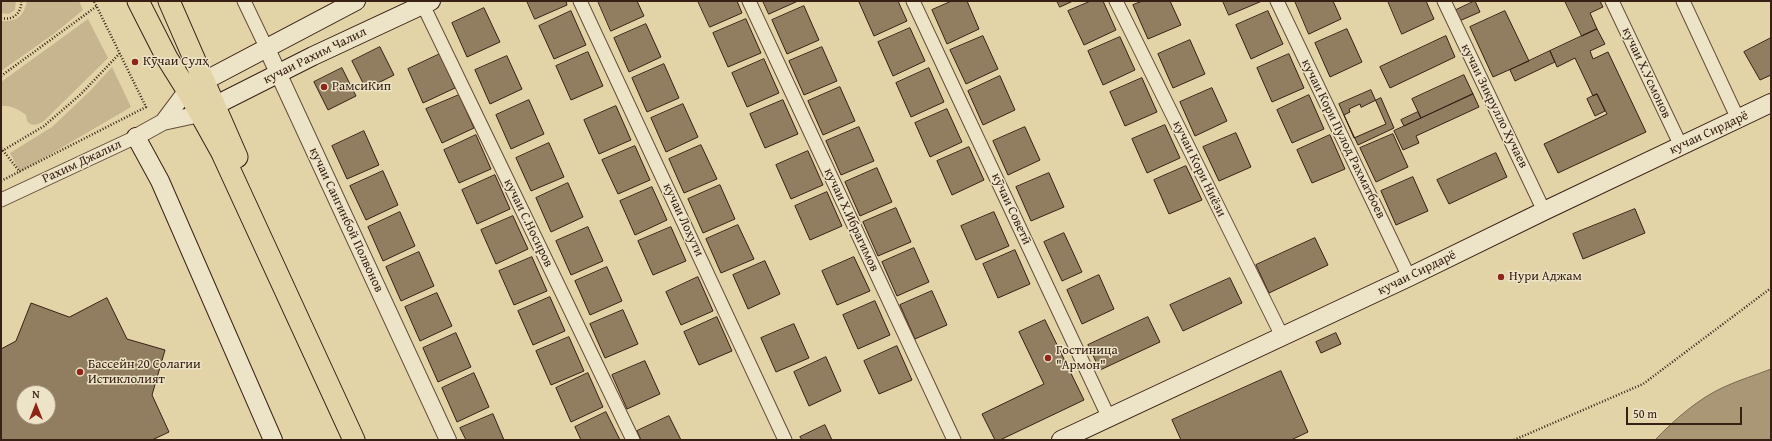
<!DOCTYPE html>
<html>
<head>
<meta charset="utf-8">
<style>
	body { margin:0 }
	#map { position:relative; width:1772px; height:441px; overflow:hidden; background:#e3d4a8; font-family:"Gentium Book Plus",serif }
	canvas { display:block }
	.frame { position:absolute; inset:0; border:2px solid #382014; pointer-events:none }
	.north { position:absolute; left:16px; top:385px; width:40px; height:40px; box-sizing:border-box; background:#ede3c6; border:1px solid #a5957f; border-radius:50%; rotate:0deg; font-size:11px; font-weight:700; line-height:16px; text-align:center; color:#382014 }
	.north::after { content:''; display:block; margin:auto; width:14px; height:18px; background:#8f2418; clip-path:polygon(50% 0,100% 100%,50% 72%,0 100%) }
	.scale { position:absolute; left:1626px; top:407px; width:116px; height:18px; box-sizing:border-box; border:2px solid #382014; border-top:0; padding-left:5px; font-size:12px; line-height:14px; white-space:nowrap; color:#382014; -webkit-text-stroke:3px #ede3c6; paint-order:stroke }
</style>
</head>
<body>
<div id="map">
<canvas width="1772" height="441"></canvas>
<div class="frame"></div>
<div class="north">N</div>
<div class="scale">50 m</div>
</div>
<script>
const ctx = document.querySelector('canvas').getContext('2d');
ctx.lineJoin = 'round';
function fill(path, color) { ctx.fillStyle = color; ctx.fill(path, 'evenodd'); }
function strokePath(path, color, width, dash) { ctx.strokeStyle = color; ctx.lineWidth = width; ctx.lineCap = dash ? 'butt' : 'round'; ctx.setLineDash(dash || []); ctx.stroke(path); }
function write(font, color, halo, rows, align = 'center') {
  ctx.font = font + ' "Gentium Book Plus",serif'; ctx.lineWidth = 3; ctx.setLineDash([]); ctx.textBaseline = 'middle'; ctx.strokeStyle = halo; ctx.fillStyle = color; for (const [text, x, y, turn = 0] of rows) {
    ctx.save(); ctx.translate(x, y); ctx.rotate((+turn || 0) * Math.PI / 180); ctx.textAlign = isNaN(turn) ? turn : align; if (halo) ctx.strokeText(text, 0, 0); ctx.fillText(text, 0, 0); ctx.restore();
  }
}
fill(new Path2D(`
	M1 1H16L15 10 9 14 1 13Z
	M27 1H79L83 10 55 33 1 71V21C16 22 24 17 27 1Z
	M88 19 108 58 44 121C37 125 32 127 27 121L26 115C19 110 11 105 1 106V82Z
	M112 67 131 107 20 172 10 153 52 127 90 91Z`), '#c6b58f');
const water = new Path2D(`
	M1771 369V440H1655C1674 420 1699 398 1724 387 1739 380 1756 375 1771 369Z`);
fill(water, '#a99776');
strokePath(water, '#7c674f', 1);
const building = new Path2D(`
	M527 1H566L567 5 535 19Z
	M598 1H637L644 16 611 31Z
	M698 1H737L742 13 710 27Z
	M763 1H798L769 14Z
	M861 1H898L907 21 874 36 859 2Z
	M952 1H967L979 29 947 44 932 10Z
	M1057 1H1073L1060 7Z
	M1091 1H1103L1116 30 1084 45 1068 11Z
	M1143 1H1170L1181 25 1148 39 1133 5Z
	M1223 1H1262L1229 15Z
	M1295 1H1333L1341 19 1309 34Z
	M1388 1H1426L1434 19 1402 34Z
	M1475 1 1480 12 1457 22 1452 12Z
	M1565 1H1600L1603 7 1590 13 1597 29 1582 36Z
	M804 6 819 40 787 54 772 20Z
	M484 8 500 42 467 57 452 23Z
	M571 11 586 45 554 59 539 26Z
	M1268 11 1283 44 1251 59 1236 25Z
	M1505 11 1529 61 1493 77 1470 27Z
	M746 19 761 53 728 67 713 33Z
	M646 24 661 57 629 72 614 38Z
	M910 28 925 61 893 76 878 42Z
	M1347 29 1362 62 1330 77 1315 43Z
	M1597 29 1605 44 1590 51 1593 59 1608 52 1646 132 1558 173 1544 144 1607 114 1597 94 1593 96 1575 58 1557 67 1550 51Z
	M983 36 998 69 966 84 950 50Z
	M1446 36 1455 57 1390 88 1380 67Z
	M1120 37 1135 70 1103 85 1088 51Z
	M1771 38V75L1760 80 1744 52Z
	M1190 40 1205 74 1173 88 1158 54Z
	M380 47 394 75 366 89 352 61Z
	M822 47 837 81 804 95 789 61Z
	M1550 51 1555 62 1515 81 1510 70Z
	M588 52 603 86 571 100 556 66Z
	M440 54 455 88 423 103 408 69Z
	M1289 54 1304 88 1272 102 1257 68Z
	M507 56 522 89 490 104 475 70Z
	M764 59 779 93 747 107 732 73Z
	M664 64 679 98 647 112 632 78Z
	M342 68 356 96 328 110 314 82Z
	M929 68 944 102 911 117 896 83Z
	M1464 75 1473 94 1421 118 1412 99Z
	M1000 76 1015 110 983 125 968 91Z
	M1142 78 1157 112 1125 126 1110 92Z
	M840 87 855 121 823 135 808 101Z
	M1212 88 1227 121 1195 136 1180 102Z
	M1371 90 1386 124 1354 138 1339 104Z
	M1473 94 1479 107 1416 136 1419 143 1403 150 1394 131Z
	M1597 94 1605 111 1595 116 1587 99Z
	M459 95 474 128 442 143 426 109Z
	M1309 95 1324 129 1292 143 1277 110Z
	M1381 98 1394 128 1358 145 1344 115 1350 112 1349 109 1360 104 1361 107Z
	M529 100 544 134 511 149 496 115Z
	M783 100 798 134 765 148 750 114Z
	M683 104 698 137 666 152 651 118Z
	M616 106 631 140 599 154 584 120Z
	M947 109 962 142 930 157 915 123Z
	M1418 112 1421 118 1404 126 1401 120Z
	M1165 125 1180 158 1147 173 1132 139Z
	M859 127 874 161 841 175 826 141Z
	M1025 127 1040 160 1008 175 993 141Z
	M364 131 379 165 347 179 332 146Z
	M1236 133 1251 167 1219 181 1203 147Z
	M1393 134 1408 167 1376 182 1360 148Z
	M476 135 491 169 459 183 444 150Z
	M1330 135 1345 169 1312 183 1297 150Z
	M549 143 564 177 531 191 516 158Z
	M701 145 717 179 684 193 669 159Z
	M635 146 650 180 618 194 602 160Z
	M969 147 984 180 952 195 937 161Z
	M808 151 823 185 791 199 776 165Z
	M1496 153 1507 177 1449 204 1437 180Z
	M1186 166 1202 200 1169 214 1154 180Z
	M877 168 892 202 860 216 845 182Z
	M383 171 398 205 366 220 350 186Z
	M1049 173 1064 207 1031 221 1016 187Z
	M495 175 510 209 477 224 462 190Z
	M1413 177 1428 211 1396 225 1381 191Z
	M568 183 583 217 551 232 536 198Z
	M720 185 735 219 703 233 688 199Z
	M652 187 667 220 635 235 620 201Z
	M827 192 842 226 810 240 795 206Z
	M896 208 911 242 878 256 863 222Z
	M1635 209 1645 233 1583 259 1573 234Z
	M400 212 415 246 383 261 368 227Z
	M994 212 1009 246 976 260 961 226Z
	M513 216 528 249 496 264 481 230Z
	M738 225 754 259 721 273 706 239Z
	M588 227 603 261 571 275 556 241Z
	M671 227 686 261 653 275 638 241Z
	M1064 233 1082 272 1062 281 1044 242Z
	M1315 238 1328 265 1269 293 1256 265Z
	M914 248 929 282 897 296 882 262Z
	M1015 250 1030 284 998 298 983 264Z
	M419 252 434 286 401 301 386 267Z
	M532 257 547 291 514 305 499 271Z
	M854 257 870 291 837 305 822 271Z
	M765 261 780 294 748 309 733 275Z
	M607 267 622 301 590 315 575 281Z
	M1099 275 1114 309 1082 324 1067 290Z
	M698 277 713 311 681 325 666 292Z
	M1230 278 1242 303 1183 331 1170 305Z
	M932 291 947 325 915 339 900 305Z
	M437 293 452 326 420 341 405 307Z
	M550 297 565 331 533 345 518 311Z
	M107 298 127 339 165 350 152 395 169 432 152 440H1V349L16 341 31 303 69 317ZM24 393H48V417H24Z
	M875 301 890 335 858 349 843 315Z
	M623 310 638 344 605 358 590 324Z
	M717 317 732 351 699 365 684 332Z
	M1148 317 1160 342 1100 370 1088 345Z
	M1045 320 1084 400 1000 440H995L982 414 1044 384 1019 332Z
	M794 324 809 358 776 372 761 338Z
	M456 333 471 367 438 382 423 348Z
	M1336 333 1341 344 1321 353 1316 342Z
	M569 337 584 371 551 385 536 351Z
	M897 346 912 380 879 394 864 361Z
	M826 357 841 391 809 406 794 372Z
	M645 361 660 394 627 409 612 375Z
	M1281 371 1308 432 1291 440H1181L1172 420Z
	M474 373 489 407 457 422 442 388Z
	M588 373 603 407 571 422 556 388Z
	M606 412 620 440H581L575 427Z
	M493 414 504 440H466L460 428Z
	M669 416 681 440H641L637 431Z
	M825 425 832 440H802L800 437Z`);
fill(building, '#917e61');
strokePath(building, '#382014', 1);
const minor = new Path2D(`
	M244 1 267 49
	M580 1 785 440
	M749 1 954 440
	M913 1 1109 418
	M1116 1 1282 336
	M1277 1 1409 277
	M1444 1 1544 211
	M1612 1 1681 146
	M1683 1 1738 119
	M423 5 633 440
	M1 200 136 137`);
const tertiary = new Path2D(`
	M267 49 448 440
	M163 122 187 90
	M136 137 163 122 200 114`);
const secondary = new Path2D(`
	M191 88 356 1
	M202 112 313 56 431 1
	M136 137 160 181 273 440
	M1061 440 1409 277 1544 211 1771 103`);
const primary = new Path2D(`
	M138 1 167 58 187 90 222 153 354 440
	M169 1 237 157`);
strokePath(minor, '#634d39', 15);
strokePath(tertiary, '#634d39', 18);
strokePath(secondary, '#382014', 20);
strokePath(primary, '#382014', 23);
strokePath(new Path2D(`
	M1 18C13 21 22 13 21 1
	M1 76 97 6
	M1 148 20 172
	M2 151 44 126 81 94 120 53
	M1 181 146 107 94 1
	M1514 440 1643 384 1771 288`), '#382014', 2.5, [1, 2]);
strokePath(minor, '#ede3c6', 13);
strokePath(tertiary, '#ede3c6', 16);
strokePath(secondary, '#ede3c6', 18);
strokePath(primary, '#e3d4a8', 21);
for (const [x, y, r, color] of [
	[135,62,4,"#8f2418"],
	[324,87,4,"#8f2418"],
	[1501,277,4,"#8f2418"],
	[1048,358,4,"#8f2418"],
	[80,372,4,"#8f2418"]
]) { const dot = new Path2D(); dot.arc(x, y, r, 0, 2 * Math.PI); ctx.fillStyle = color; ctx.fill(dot); strokePath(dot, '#ede3c6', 1.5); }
write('13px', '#382014', '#ede3c6', [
	["кучаи Рахим Чалил",315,56,-26],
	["кучаи Х.Усмонов",1646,73,65],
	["кучаи Зикрулло Хучаев",1494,106,64],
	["кучаи Сирдарё",1709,133,-25],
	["кучаи Кори Пулод Рахматбоев",1343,139,64],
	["Рахим Джалил",82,162,-25],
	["кучаи Кори Ниёзи",1199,169,64],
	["кӯчаи Советӣ",1011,209,65],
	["кучаи Сангинбой Полвонов",346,220,65],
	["кучаи Лохути",683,220,65],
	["кучаи Х.Ибрагимов",851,220,65],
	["кучаи С.Носиров",528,223,64],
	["кучаи Сирдарё",1417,273,-26]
]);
write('13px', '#382014', '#ede3c6', [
	["Кӯчаи Сулҳ",143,62],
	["РамсиКип",332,87],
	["Нури Аджам",1509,277],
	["Гостиница",1056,351],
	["\"Армон\"",1056,366],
	["Бассейн 20 Солагии",88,365],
	["Истиклолият",88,380]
], 'left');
</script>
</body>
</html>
